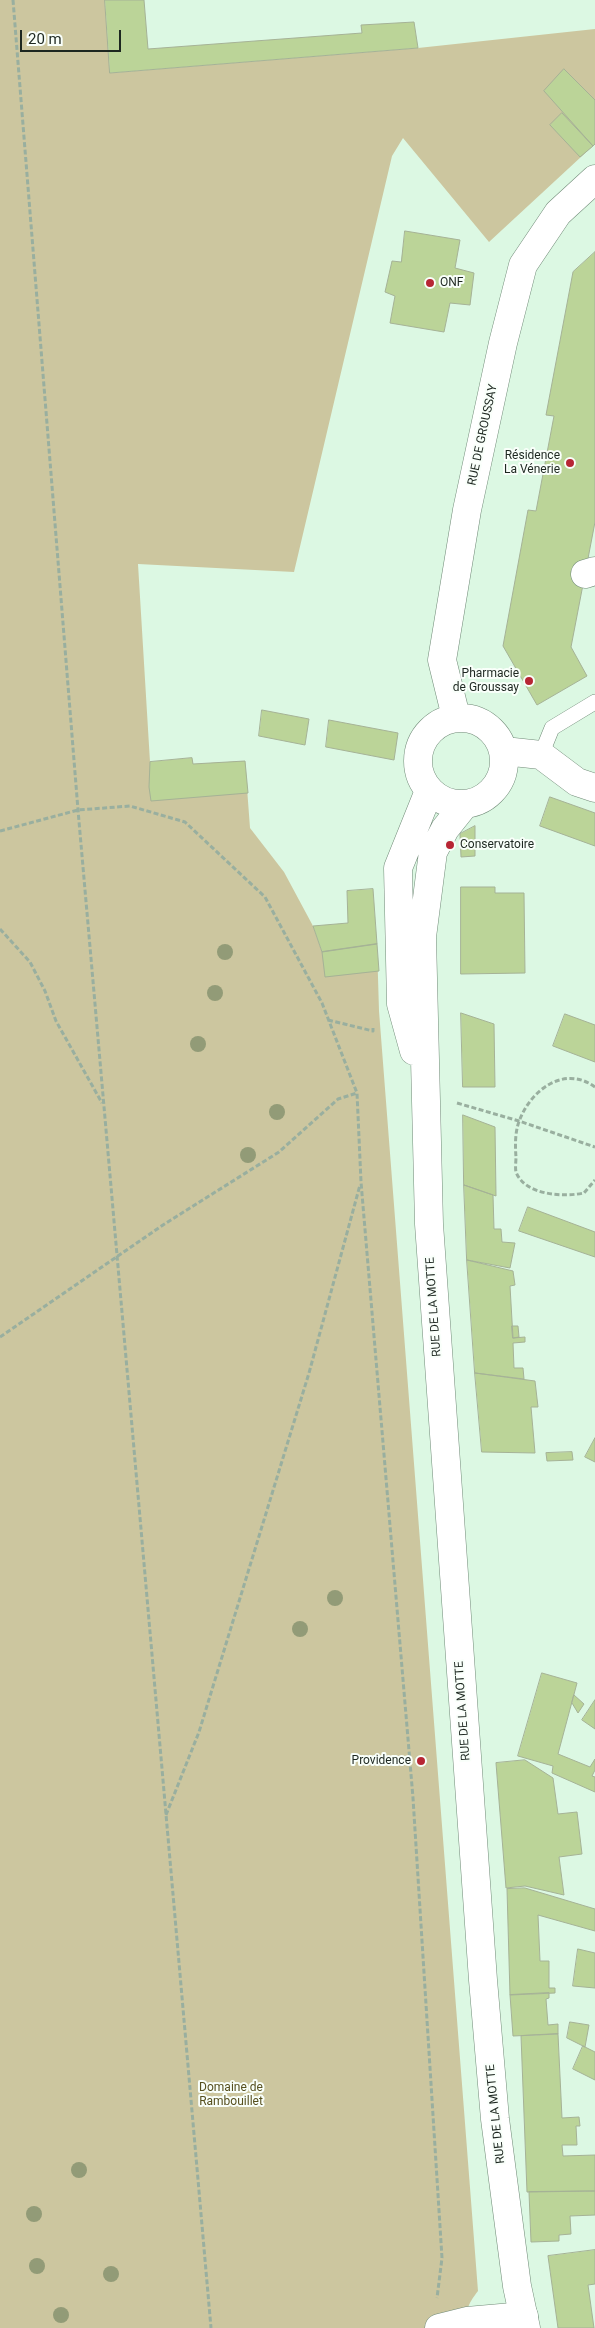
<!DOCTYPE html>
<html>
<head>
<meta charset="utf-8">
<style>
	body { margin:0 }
	#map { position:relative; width:595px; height:2328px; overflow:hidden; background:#dcf8e3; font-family:Roboto,sans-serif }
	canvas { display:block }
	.scale { position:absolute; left:20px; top:30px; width:101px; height:22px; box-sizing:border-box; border:2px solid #1d2720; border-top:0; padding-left:6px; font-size:15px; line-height:18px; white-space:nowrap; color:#1d2720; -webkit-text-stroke:4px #f9fffa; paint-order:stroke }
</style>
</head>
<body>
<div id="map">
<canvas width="595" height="2328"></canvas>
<div class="scale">20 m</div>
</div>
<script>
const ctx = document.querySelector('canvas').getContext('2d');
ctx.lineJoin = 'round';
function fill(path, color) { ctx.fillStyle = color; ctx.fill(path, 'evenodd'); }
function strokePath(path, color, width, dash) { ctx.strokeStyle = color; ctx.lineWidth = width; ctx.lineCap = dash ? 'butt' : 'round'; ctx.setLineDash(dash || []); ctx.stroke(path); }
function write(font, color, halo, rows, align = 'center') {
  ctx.font = font + ' Roboto,sans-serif'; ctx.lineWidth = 4; ctx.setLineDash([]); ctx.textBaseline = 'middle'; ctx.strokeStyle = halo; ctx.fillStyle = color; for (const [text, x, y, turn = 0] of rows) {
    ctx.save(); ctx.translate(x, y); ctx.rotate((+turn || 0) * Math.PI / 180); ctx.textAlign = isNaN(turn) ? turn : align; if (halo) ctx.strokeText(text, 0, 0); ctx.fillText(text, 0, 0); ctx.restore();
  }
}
fill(new Path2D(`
	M0 0H105L110 73 418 48 595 29V144L489 242 403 138 392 156 294 572 138 564 150 762 192 758 193 764 245 761 250 828 284 872 313 926 322 952 377 944 379 1011 478 2291C468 2304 464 2311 470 2328H0Z`), '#ccc69f');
const building = new Path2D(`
	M105 0H144L148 49 362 33 361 25 414 22 418 48 110 73Z
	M564 69 595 100V144L593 146 544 91Z
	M562 113 593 146 580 157 550 125Z
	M405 231 460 240 455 268 474 273 470 305 450 303 444 332 390 323 395 296 385 292 392 261 401 262Z
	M595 252V522L571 647 587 676 537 705 503 646 528 510 536 511 554 416 546 415 573 272Z
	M262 710 309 719 305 745 259 736Z
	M329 720 398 733 394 760 326 747Z
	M192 758 193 764 245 761 248 793 151 801 149 787 150 762Z
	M550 797 595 813V846L540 826Z
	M475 826V856L461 857 460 834Z
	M461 887H495V893H524L525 973 461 974Z
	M373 889 377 944 322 952 313 926 348 923 347 891Z
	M377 944 379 971 325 977 322 952Z
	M461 1013 494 1024 495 1087H463Z
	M565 1014 595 1025V1062L553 1046Z
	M463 1115 495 1127 496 1196 464 1185Z
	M464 1185 493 1195 494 1229H501L502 1242 515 1243 510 1268 467 1260Z
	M528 1207 595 1232V1257L519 1231Z
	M467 1260 513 1271 515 1285 510 1286 513 1338 525 1337V1342L513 1343 514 1368H523L524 1379 475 1373Z
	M512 1326H518L519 1337 513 1338Z
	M475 1373 535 1381 538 1407H531L535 1453 482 1452Z
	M595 1438V1462L585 1457Z
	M572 1452 573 1460 547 1461 546 1453Z
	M542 1673 577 1683 558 1754 590 1767 595 1759V1770L592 1776 595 1777V1792L552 1773 553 1766 518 1756Z
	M574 1695 584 1704 578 1713 572 1703Z
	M595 1700V1729L582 1720Z
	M525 1760 553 1778 558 1814 577 1812 582 1854 559 1857 564 1895 525 1886 506 1888 496 1763Z
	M525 1888 595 1909V1931L538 1915 540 1961H549V1988H555V1993L510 1995 507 1889Z
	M578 1949 595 1953V1988L573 1986Z
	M549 1993V1998L546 1999 548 2025 558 2024V2034L513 2036 510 1995Z
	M570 2022 589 2025 585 2047 567 2038Z
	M558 2034 562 2118 579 2117 580 2126H576L577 2145H562L563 2156 595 2155V2191L527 2192 521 2036Z
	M583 2046 595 2052V2080L573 2069Z
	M586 2191H595V2215L570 2216 571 2234 559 2235V2241L531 2242 529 2192Z
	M595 2250V2284L588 2285 594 2328H558L548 2256Z`);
fill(building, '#bbd498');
strokePath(building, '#a5b296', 1);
const lane = new Path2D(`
	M541 755 552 728 595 702`);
const street = new Path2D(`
	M585 574 595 571
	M439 2328 467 2321 524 2316`);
const secondary = new Path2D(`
	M456 717 442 660 467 510 503 343 523 265 558 213 595 179
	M418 761a43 43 0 1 1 86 0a43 43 0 1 1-86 0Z
	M504 751 541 755 577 782 595 788
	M465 804 445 829 433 852 422 937 429 1224 483 1980 495 2119 517 2286 526 2328
	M414 1051 401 1004 398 868 429 791`);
strokePath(lane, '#718b78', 16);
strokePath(street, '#718b78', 29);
strokePath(secondary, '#718b78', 29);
strokePath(new Path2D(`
	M13 0 78 810 211 2328
	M0 831 78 810 130 806 185 822 265 897 322 1003 357 1093 361 1182 413 1798 442 2258 437 2298
	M0 929 30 962 45 991 56 1021 102 1103
	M328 1020 373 1031V1028
	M595 1087C565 1065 532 1089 520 1119 515 1130 515 1145 516 1157 516 1161 515 1168 516 1172 525 1196 565 1197 584 1193L595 1180
	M457 1103 519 1121 595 1147
	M0 1337 163 1225 279 1152 338 1099 357 1093
	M166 1815 199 1732 309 1373 360 1185`), '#99af9f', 3, [5, 2.5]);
strokePath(lane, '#fff', 15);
strokePath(street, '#fff', 28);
strokePath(secondary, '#fff', 28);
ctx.fillStyle = '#929b77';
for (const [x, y] of [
	[225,952],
	[215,993],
	[198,1044],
	[277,1112],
	[248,1155],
	[335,1598],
	[300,1629],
	[79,2170],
	[34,2214],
	[37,2266],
	[111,2274],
	[61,2315]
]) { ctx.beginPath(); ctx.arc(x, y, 8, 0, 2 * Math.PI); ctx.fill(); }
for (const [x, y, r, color] of [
	[430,283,5,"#b72634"],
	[570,463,5,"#b72634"],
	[529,681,5,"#b72634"],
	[450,845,5,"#b72634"],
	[421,1761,5,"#b72634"]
]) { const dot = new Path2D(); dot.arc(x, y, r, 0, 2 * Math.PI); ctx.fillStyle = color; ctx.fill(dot); strokePath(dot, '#f9fffa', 2); }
write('12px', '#1d2720', '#f9fffa', [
	["ONF",440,283,"left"],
	["Résidence",560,456],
	["La Vénerie",560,470],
	["Pharmacie",519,674],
	["de Groussay",519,688],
	["Conservatoire",460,845,"left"],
	["Providence",411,1761]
], 'right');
write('12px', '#1d2720', '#f9fffa', [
	["RUE DE GROUSSAY",483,435,-78],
	["RUE DE LA MOTTE",434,1307,-94],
	["RUE DE LA MOTTE",463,1711,-94],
	["RUE DE LA MOTTE",496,2114,-96]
]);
write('12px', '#564f1e', '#f9fffa', [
	["Domaine de",231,2088],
	["Rambouillet",231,2102]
]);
</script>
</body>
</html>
